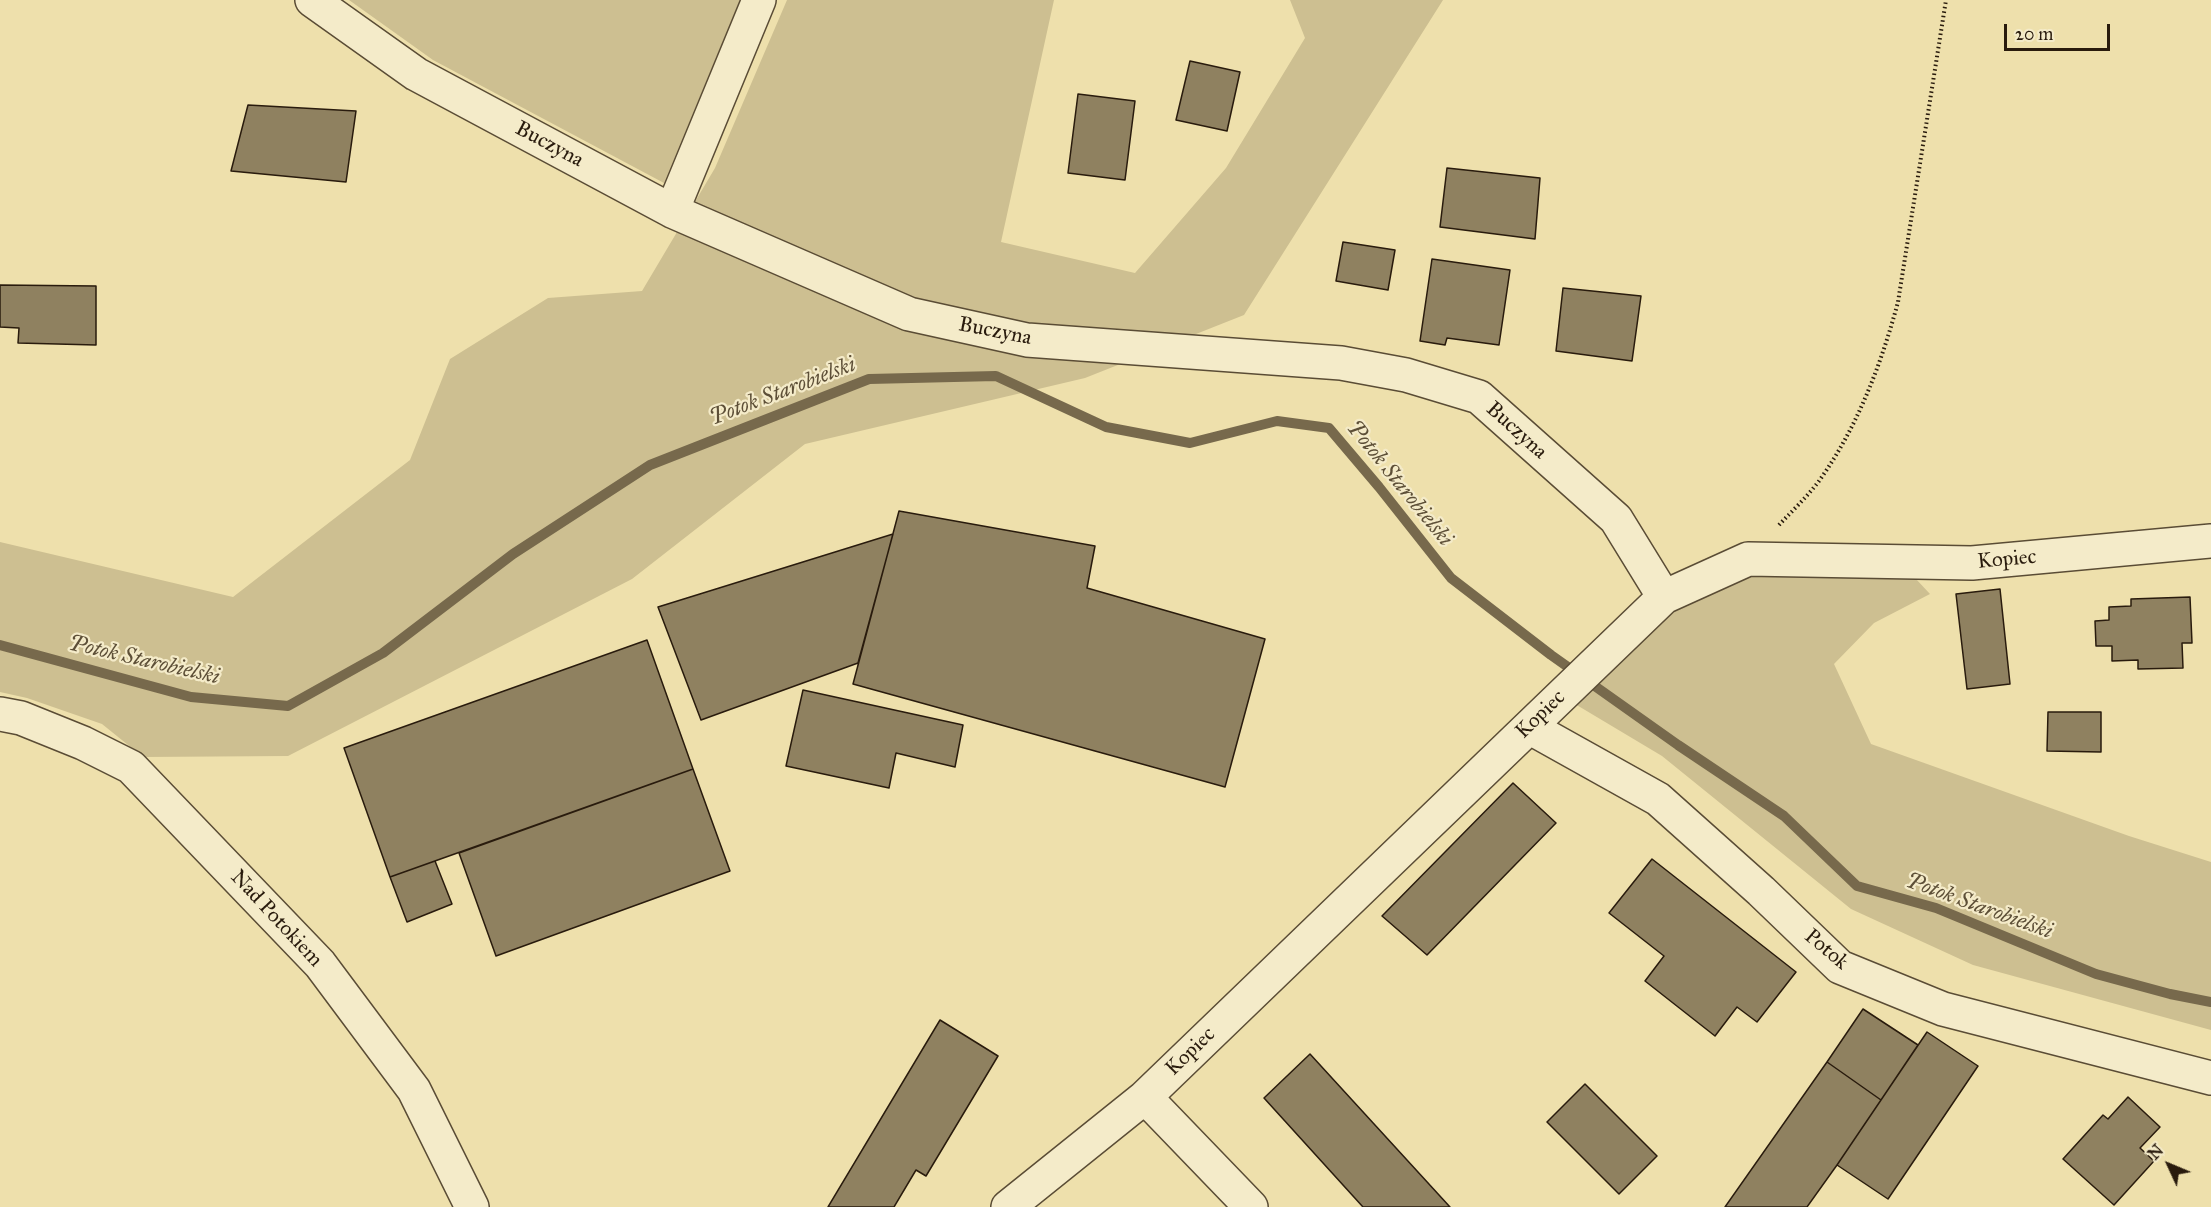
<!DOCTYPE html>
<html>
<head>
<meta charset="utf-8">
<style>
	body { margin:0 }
	#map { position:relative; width:2211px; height:1207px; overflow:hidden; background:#eee0ac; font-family:"IM FELL Great Primer",serif }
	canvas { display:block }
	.north { position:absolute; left:2139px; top:1135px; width:60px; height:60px; -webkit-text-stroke:4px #f4ebc9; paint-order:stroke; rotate:314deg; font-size:16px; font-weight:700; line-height:24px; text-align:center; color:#291b0d }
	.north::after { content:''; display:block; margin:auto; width:21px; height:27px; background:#291b0d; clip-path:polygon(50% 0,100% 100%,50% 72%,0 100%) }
	.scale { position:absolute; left:2004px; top:24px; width:106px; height:27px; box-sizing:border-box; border:3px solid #291b0d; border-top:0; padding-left:8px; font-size:18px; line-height:21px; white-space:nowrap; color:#291b0d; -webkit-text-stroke:4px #f4ebc9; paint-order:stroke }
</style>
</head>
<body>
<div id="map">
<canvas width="2211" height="1207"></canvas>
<div class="north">N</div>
<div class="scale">20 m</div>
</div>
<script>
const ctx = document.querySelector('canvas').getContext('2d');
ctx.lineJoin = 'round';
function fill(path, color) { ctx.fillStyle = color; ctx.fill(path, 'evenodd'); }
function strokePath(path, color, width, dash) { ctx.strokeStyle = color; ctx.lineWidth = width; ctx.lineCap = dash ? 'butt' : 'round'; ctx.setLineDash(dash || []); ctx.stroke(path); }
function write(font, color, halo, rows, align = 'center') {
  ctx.font = font + ' "IM FELL Great Primer",serif'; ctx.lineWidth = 4.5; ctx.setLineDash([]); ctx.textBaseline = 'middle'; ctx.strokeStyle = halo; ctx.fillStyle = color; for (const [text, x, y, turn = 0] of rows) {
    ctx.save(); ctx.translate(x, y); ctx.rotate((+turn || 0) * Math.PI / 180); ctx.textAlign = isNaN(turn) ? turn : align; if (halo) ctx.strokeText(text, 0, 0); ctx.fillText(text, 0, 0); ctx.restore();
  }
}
fill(new Path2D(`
	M349 0H740L664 183 433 60Z
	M787 0H1054L1001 242 1135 273 1226 168 1305 38 1290 0H1443L1244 315 1085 378 805 444 632 579 288 756 143 757 102 724 27 698 0 692V542L233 597 410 460 450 359 548 298 642 291 715 168Z
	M1751 573 1916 579 1930 594 1874 623 1834 664 1871 744 2129 836 2211 862V1030L1973 965 1851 909 1662 756 1575 704 1669 609Z`), '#cdbf91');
strokePath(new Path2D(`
	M0 645 191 697 288 706 383 653 513 554 650 465 869 379 996 376 1106 427 1190 443 1277 421 1329 428 1379 487 1451 578 1551 655 1678 745 1784 816 1857 886 1936 908 2096 974 2170 994 2211 1002`), '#77694c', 10);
const building = new Path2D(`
	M1190 61 1240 72 1227 131 1176 120Z
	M1078 94 1135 101 1125 180 1068 173Z
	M248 105 356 111 346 182 231 171Z
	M1447 168 1540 178 1535 239 1440 227Z
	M1343 242 1395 250 1388 290 1336 281Z
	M1432 259 1510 270 1499 345 1447 338 1445 345 1420 341Z
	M0 285 96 286V345L18 343 19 328 0 327Z
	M1563 288 1641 296 1632 361 1556 351Z
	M899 511 1095 546 1087 588 1265 639 1225 787 853 684Z
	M893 534 858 663 701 720 658 607Z
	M2000 589 2010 684 1967 689 1956 594Z
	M2190 597 2192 643H2182L2183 668 2138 669V660L2112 661V646H2096L2095 621 2109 620V607L2131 606V599Z
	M647 640 693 769 390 877 344 748Z
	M803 690 963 725 955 767 896 753 889 788 786 766Z
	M2048 712H2101V752L2047 751Z
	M693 769 730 871 496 956 459 853Z
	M1513 783 1556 823 1427 955 1382 916Z
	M1652 859 1796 972 1757 1022 1737 1007 1715 1036 1645 981 1664 956 1609 913Z
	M435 861 452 904 407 922 390 877Z
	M1863 1009 1918 1045 1881 1100 1827 1062Z
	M940 1020 998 1056 926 1176 916 1170 894 1207H828Z
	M1927 1032 1978 1066 1888 1199 1837 1165Z
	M1310 1054 1450 1207H1363L1264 1098Z
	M1827 1062 1881 1100 1837 1165 1807 1207H1725Z
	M1585 1084 1657 1156 1619 1194 1547 1122Z
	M2128 1097 2160 1127 2140 1148 2154 1161 2114 1205 2063 1159 2103 1115 2108 1119Z`);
fill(building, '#8f8160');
strokePath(building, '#291b0d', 1.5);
const minor = new Path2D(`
	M312 0 416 74 672 211 909 314 1027 340 1341 363 1406 375 1479 397 1616 519 1664 597
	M672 211 759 0
	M0 714 21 718 83 743 131 767 320 964 414 1090 472 1207
	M1529 727 1658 799 1761 891 1840 967 1943 1009 2211 1078
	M1145 1097 1251 1207
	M1008 1207 1145 1097 1664 597 1748 559 1972 563 2211 541`);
strokePath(minor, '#5a4c35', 36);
strokePath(new Path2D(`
	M1779 525C1792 511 1807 497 1819 481 1857 428 1881 365 1898 302L1946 0`), '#291b0d', 4, [1.5, 3]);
strokePath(minor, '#f4ebc9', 33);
write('21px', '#291b0d', '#f4ebc9', [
	["Buczyna",549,145,28],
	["Buczyna",995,332,11],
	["Buczyna",1516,431,42],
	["Kopiec",2007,560,-5],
	["Kopiec",1541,715,-44],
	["Nad Potokiem",276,919,47],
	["Potok",1826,950,40],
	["Kopiec",1191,1052,-44]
]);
write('italic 22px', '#5d4f37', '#f4ebc9', [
	["Potok Starobielski",783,392,-21],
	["Potok Starobielski",1399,484,51],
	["Potok Starobielski",144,661,13],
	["Potok Starobielski",1979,907,20]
]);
</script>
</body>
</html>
